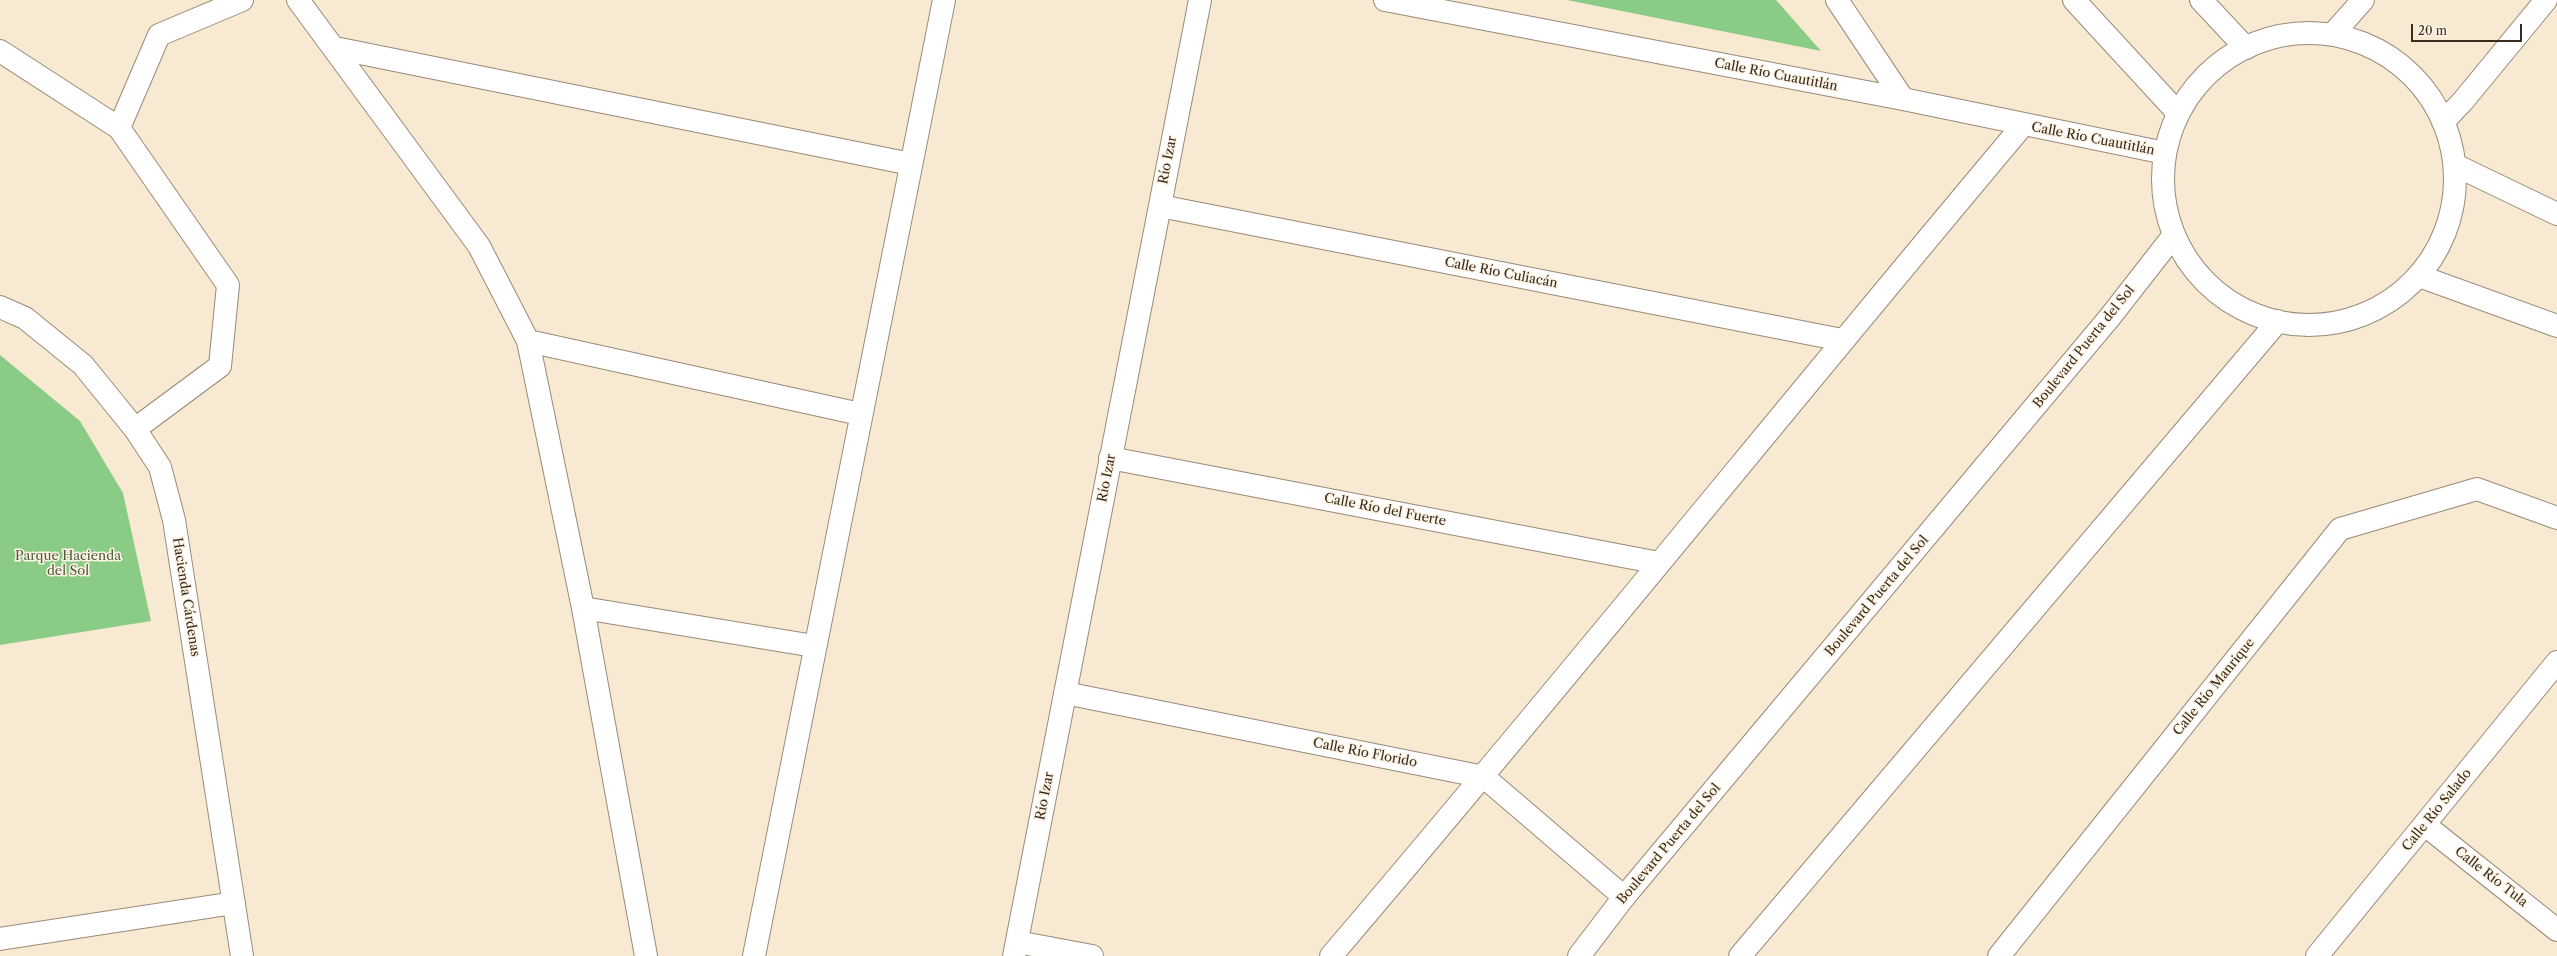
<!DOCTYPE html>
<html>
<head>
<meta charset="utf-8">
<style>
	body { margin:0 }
	#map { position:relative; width:2557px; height:956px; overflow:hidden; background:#f8e9d2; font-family:"Libre Caslon Text",serif }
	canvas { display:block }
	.scale { position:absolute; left:2411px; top:24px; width:111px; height:18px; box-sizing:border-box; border:2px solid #3b2a1e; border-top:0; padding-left:5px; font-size:12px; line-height:14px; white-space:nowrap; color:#3b2a1e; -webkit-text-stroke:3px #fcf5e5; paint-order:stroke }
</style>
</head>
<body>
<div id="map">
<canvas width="2557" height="956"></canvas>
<div class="scale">20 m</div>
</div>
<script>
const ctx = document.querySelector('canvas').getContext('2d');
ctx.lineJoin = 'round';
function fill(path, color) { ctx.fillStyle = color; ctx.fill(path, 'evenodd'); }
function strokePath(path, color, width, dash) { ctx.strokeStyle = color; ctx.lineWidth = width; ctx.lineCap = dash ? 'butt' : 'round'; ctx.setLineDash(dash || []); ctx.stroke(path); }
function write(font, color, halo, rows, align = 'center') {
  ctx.font = font + ' "Libre Caslon Text",serif'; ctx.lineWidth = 3; ctx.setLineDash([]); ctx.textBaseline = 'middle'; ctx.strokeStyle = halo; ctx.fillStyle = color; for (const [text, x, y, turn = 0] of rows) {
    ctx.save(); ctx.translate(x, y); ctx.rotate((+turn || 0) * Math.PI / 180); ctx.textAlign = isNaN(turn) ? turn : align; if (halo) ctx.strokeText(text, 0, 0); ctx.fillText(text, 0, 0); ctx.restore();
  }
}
fill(new Path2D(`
	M1567 0H1776L1821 51Z
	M0 355 80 421 123 493 151 621 0 645Z`), '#8acc85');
const minor = new Path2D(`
	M298 0 479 246 528 341 583 608 646 956
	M1385 0 1903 99 2165 153
	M1837 0 1903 99
	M335 48 911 164
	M0 51 119 128 228 285 220 366 135 429
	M119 128 159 35 242 0
	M1160 206 1842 340
	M0 307 25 318 83 365 135 429 160 467 174 520 242 956
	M528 341 860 414
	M1110 458 1659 563
	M583 608 814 646
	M1065 693 1484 777 1624 897
	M2425 825 2557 930
	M0 939 234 903
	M1017 942 1092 956
	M754 956 944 0
	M1014 956 1200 0
	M1331 956C1565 682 1791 401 2023 125
	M1999 956 2340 529 2477 489 2557 518
	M2317 956 2557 662`);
const tertiary = new Path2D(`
	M2074 0 2178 113
	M2201 0 2246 48
	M2455 165 2557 214
	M2419 276 2557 326`);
const secondary = new Path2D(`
	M2163 179a146 146 0 1 1 292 0a146 146 0 1 1-292 0Z
	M2332 35 2363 0
	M2443 122 2463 101 2546 0
	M1579 956 1624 897 2110 317 2174 235
	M1740 956 2278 321`);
strokePath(minor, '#9a8a78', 24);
strokePath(tertiary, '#9a8a78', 24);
strokePath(secondary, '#9a8a78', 24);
strokePath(minor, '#fff', 22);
strokePath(tertiary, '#fff', 22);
strokePath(secondary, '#fff', 22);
write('13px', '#3b2a1e', '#fcf5e5', [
	["Calle Río Cuautitlán",1776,75,11],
	["Calle Río Cuautitlán",2093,139,11],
	["Río Izar",1168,160,-79],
	["Calle Río Culiacán",1501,273,11],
	["Boulevard Puerta del Sol",2084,347,-51],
	["Río Izar",1107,478,-79],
	["Calle Río del Fuerte",1385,510,11],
	["Boulevard Puerta del Sol",1877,596,-50],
	["Hacienda Cárdenas",186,597,81],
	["Calle Río Manrique",2214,687,-51],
	["Calle Río Florido",1365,753,11],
	["Río Izar",1045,796,-79],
	["Calle Río Salado",2437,810,-51],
	["Boulevard Puerta del Sol",1669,844,-50],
	["Calle Río Tula",2491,877,38]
]);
write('13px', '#535b3d', '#fcf5e5', [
	["Parque Hacienda",68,556],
	["del Sol",68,571]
]);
</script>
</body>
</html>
